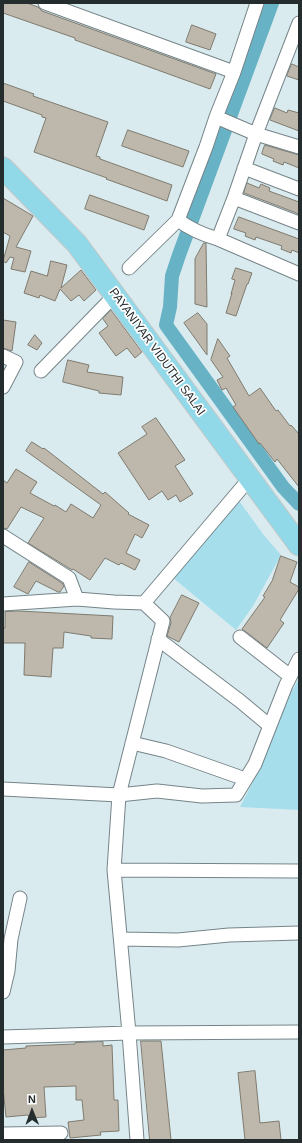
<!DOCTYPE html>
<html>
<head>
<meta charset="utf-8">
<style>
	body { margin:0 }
	#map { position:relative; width:302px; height:1143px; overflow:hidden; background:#daebef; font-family:Arial,sans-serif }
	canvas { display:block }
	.frame { position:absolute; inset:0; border:4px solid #252c2d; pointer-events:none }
	.north { position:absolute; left:12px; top:1091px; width:40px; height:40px; -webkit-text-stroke:3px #fff; paint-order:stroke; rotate:359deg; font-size:11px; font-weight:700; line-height:16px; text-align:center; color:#252c2d }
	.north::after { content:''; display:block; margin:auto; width:14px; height:18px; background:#252c2d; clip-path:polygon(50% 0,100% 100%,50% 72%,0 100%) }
</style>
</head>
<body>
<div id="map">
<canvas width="302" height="1143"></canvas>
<div class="frame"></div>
<div class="north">N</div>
</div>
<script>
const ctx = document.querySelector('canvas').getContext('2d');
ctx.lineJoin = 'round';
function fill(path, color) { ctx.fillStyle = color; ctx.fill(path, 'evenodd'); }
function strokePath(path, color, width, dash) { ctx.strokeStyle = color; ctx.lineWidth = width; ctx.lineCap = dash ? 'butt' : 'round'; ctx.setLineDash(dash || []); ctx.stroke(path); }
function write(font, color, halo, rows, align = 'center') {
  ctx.font = font + ' Arial,sans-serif'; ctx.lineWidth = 3.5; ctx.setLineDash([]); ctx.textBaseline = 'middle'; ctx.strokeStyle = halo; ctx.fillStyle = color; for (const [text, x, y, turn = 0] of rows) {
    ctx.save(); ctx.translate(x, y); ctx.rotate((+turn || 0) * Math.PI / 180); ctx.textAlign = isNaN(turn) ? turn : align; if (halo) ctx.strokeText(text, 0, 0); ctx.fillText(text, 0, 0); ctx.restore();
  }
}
fill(new Path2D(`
	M237 498 263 534 281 555 253 606 236 630 172 577Z
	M299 678V810L240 807 255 778 275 730 280 713Z`), '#a6deec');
strokePath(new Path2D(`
	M272 3 179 255 172 276 170 307 166 325 283 487 299 504`), '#67b2c5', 14);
const building = new Path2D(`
	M3 3H27L38 7 42 11 216 74 210 89 75 40V38L3 13Z
	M192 25 216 34 210 50 186 42Z
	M292 64 299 67V80L287 76Z
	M3 83 34 94 33 96 108 122 96 156 100 157V159L172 185 167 201 106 179 107 178 34 152 46 118 42 117V115L3 101Z
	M275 108 287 113 288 110 299 113V131L270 120Z
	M128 130 189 151 183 167 122 146Z
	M265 145 299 155V168L284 162 283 165 273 161 274 159 262 154Z
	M247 183 259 188 261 184 270 188 269 191 299 202V214L244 193Z
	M90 195 149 216 144 230 85 209Z
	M3 198 33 216 16 247 31 251 25 272 11 269 14 258 10 257 6 263 3 261 10 236 3 232Z
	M239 217 299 239V253L292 250 291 253 281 249 282 246 256 237 255 240 245 236 246 233 234 229Z
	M204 243H206L207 307 195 304V259Z
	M51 261 67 265 61 288 81 270 96 290 84 301 79 295 71 301 60 289 55 301 40 295 39 298 24 293 31 271 47 276Z
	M236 268 252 273 248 284H247L236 316 226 313 232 293 231 294 235 280 232 279Z
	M111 310 142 352 135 358 127 348 116 356 99 333 108 326 103 319Z
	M198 313 207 324V355L184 323Z
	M3 320 16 322 12 351 3 348Z
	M35 335 42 343 37 350 28 345Z
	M218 339 230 356 227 358 249 396 260 388 276 411 278 410 290 426 291 425 299 434V487L277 459 275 462 260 443 259 444 233 407 236 405 226 388 222 390 217 380 223 377 211 360Z
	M68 360 89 365 87 372 123 377 121 395 99 393V391L63 382Z
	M156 418 185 460 175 466 193 494 180 502 176 495 168 500 162 491 149 500 118 453 147 434 142 427Z
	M32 442 43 449 44 448 103 494 105 492 129 513 128 514 149 525 142 538 135 534 126 553 140 560 135 570 121 563 119 565 105 558 90 580 73 569 72 570 28 543 44 518 21 507 7 529 3 528V480L7 483 16 469 37 482 30 493 54 506 55 505 66 512 71 504 93 518 101 505 26 451Z
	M281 556 297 562 290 582 299 587V589L280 620 284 623 267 648 242 629 265 597 263 596 272 581Z
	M29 562 62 583 64 586 60 592H58L36 581 28 594 14 587Z
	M182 595 199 603 179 642 167 636 171 623 170 618Z
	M19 611 113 616 112 639 91 638V636L64 632 63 648H53L51 677 24 675 25 643H3V628H5V612Z
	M141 1041H161L171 1140H150Z
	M103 1042V1046L112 1045 114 1100H118L119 1131 100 1132 101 1135 70 1138 68 1122 84 1120 82 1100H76V1086L44 1087 46 1117 29 1118 28 1115 6 1117 3 1088V1050L26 1048V1046L75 1044V1043Z
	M255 1071 260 1123 279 1121 281 1140H245L238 1073Z`);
fill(building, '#bdb8ab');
strokePath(building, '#7f7a6e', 1);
const minor = new Path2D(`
	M45 3 234 72
	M216 117 256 134 299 147
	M244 168 299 189
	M234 198 299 223
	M178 220 206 147 216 117 234 72 257 3
	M218 239 299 274
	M129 268 178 220C190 229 204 235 218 239L234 198 256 134 299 23
	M3 356 16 362 3 387
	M41 371 115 295
	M3 536 69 578 77 599 114 602 144 603
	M3 604 77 599
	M240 637 290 676
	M158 639 240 701 270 726
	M132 743 166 751 245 779
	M3 789 119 795 157 791 202 796 236 795 255 764 286 685 299 659
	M114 870 299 871
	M121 939 178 940 229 935 299 933
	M3 992 8 971 11 939 20 898
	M3 1037 129 1033 299 1032
	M3 1134 61 1133
	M137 1140 129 1033 114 870 119 795 163 621 144 603 250 478`);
const primary = new Path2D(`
	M3 168 77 244 299 545`);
strokePath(minor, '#758488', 15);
strokePath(primary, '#c6c8c8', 23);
strokePath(minor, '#fff', 13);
strokePath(primary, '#91d8e8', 21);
write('12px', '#252c2d', '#fff', [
	["PAYANIYAR VIDUTHI SALAI",157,352,54]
]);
</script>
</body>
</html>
